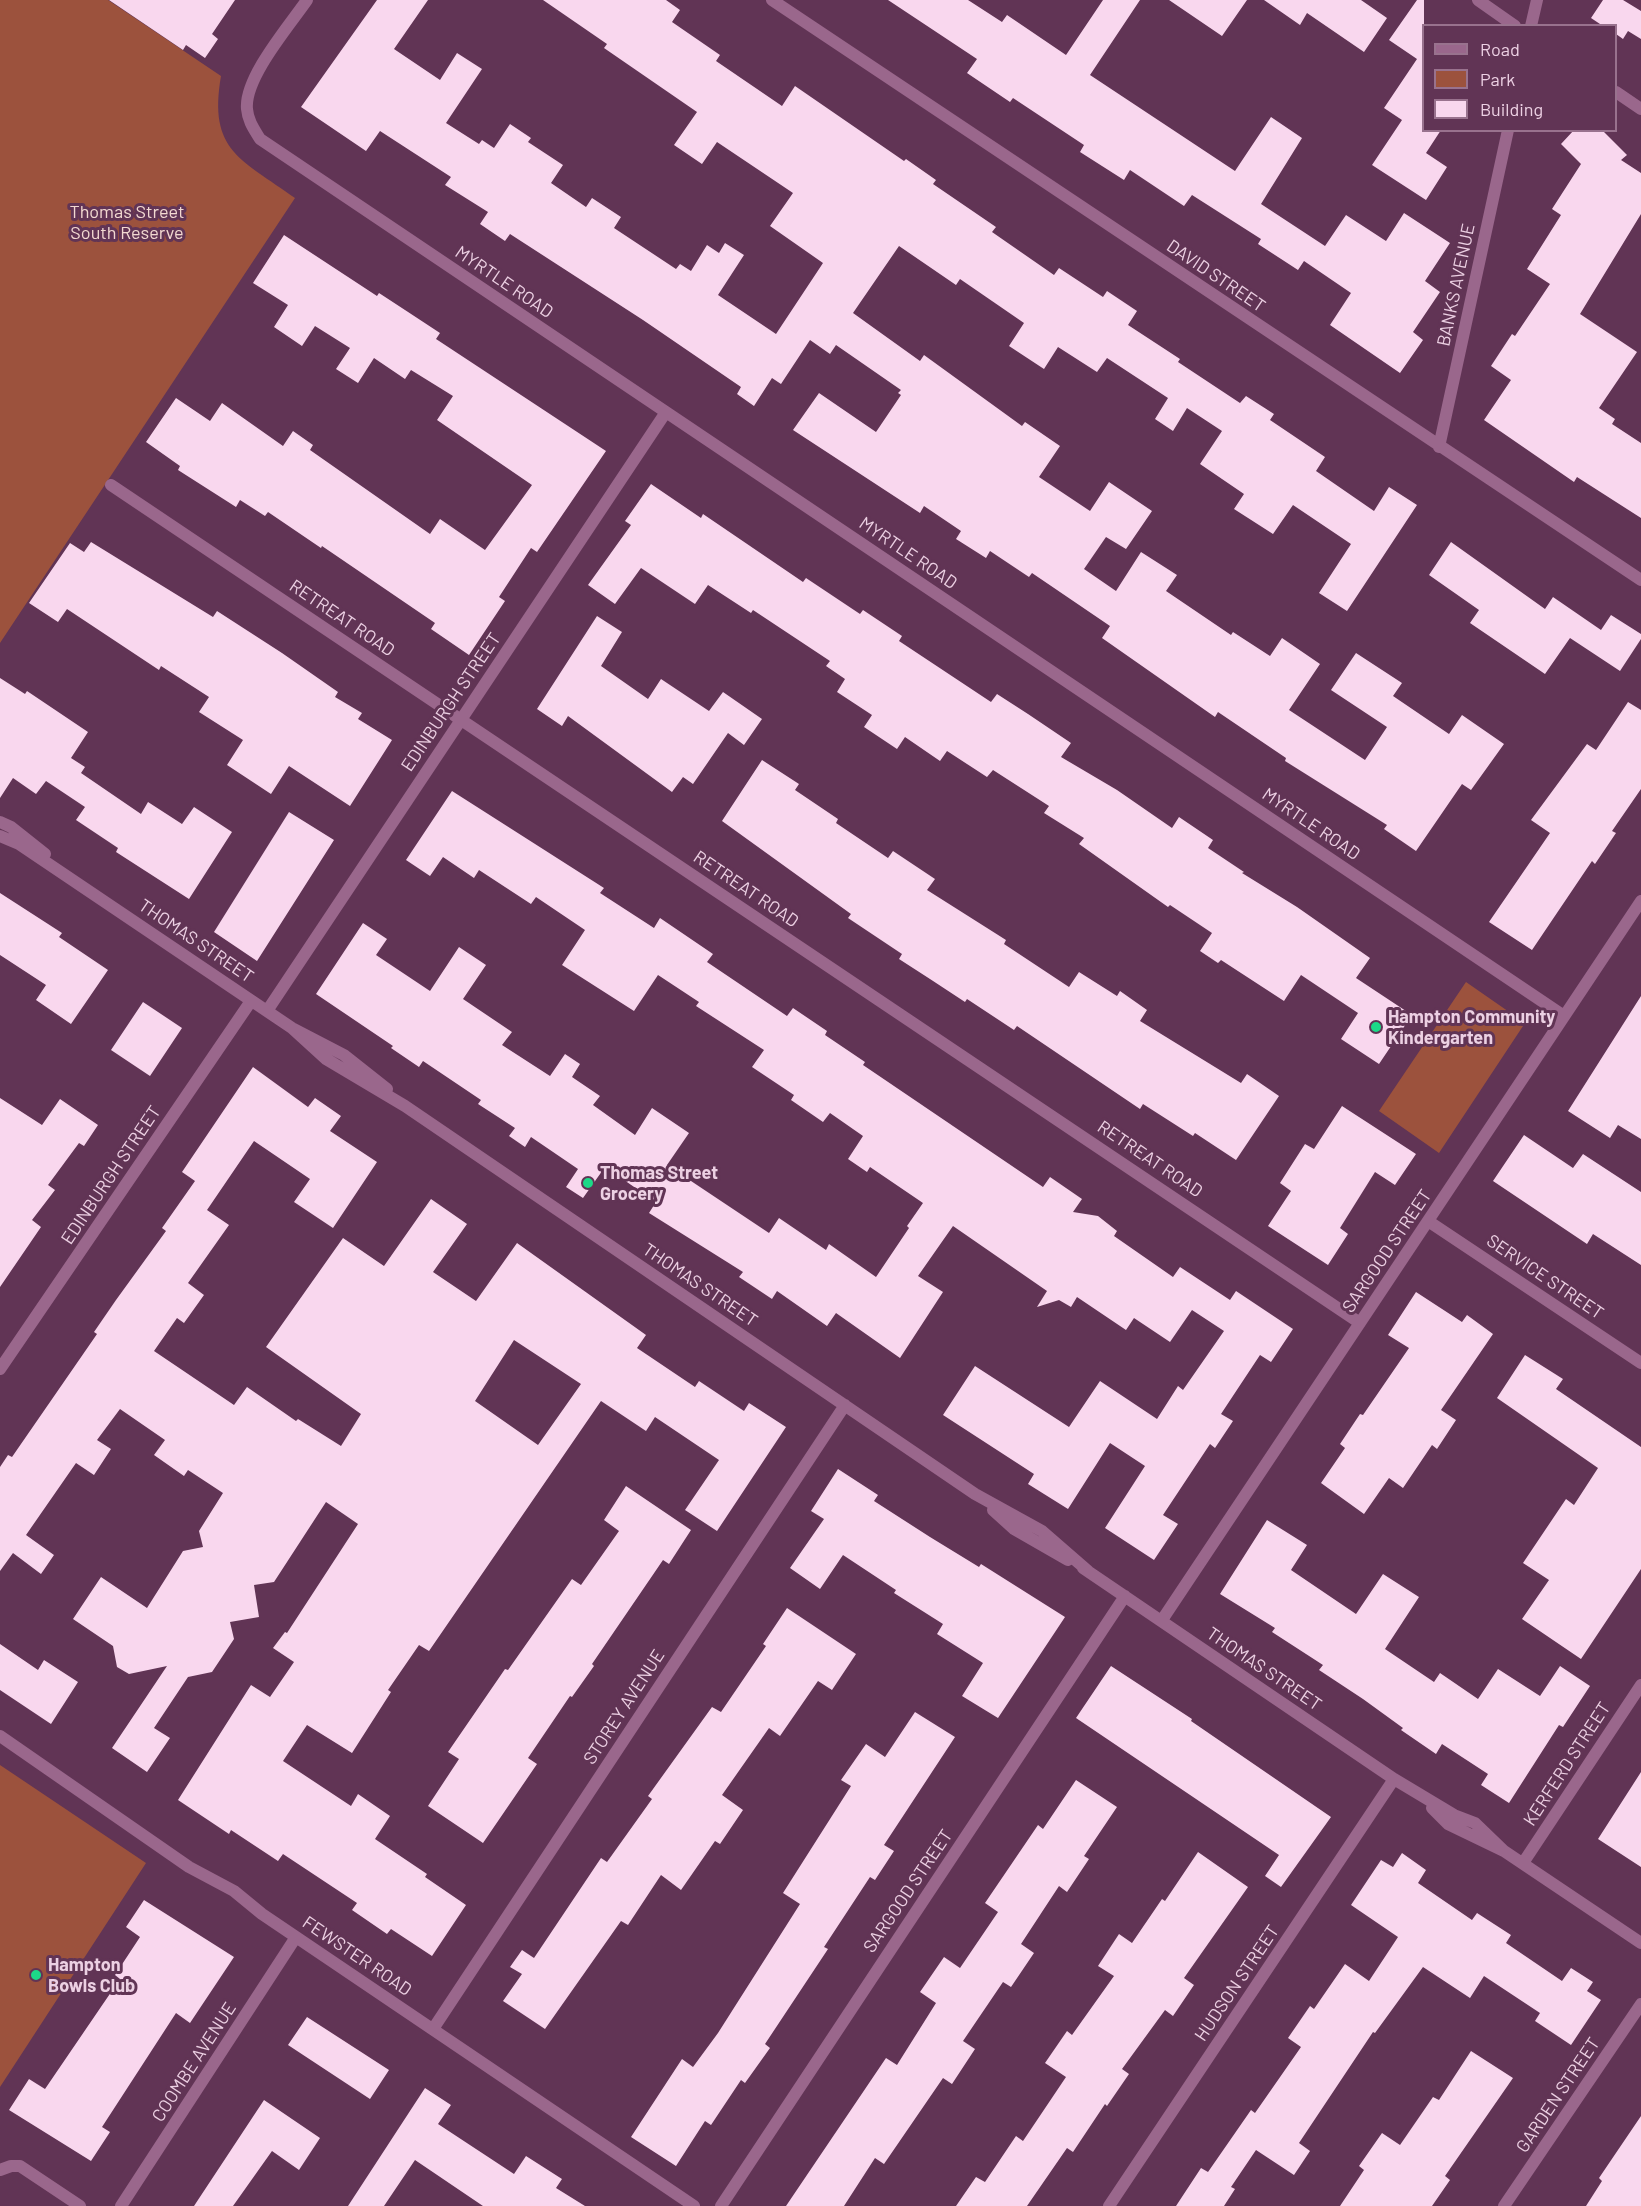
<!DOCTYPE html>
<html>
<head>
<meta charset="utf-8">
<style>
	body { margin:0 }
	#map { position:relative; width:1641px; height:2206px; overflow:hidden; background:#613455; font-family:Barlow,sans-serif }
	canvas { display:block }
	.legend { position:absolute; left:1422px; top:24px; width:195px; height:108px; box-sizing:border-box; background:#613455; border:2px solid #99728e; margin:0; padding:8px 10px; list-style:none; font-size:18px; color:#ecd0e3 }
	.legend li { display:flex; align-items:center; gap:12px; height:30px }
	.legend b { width:30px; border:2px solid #99728e }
</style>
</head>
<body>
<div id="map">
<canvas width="1641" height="2206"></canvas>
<ul class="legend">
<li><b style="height:8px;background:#9a678c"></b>Road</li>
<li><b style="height:16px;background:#9c523d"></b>Park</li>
<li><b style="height:16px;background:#f9d7ee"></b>Building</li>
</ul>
</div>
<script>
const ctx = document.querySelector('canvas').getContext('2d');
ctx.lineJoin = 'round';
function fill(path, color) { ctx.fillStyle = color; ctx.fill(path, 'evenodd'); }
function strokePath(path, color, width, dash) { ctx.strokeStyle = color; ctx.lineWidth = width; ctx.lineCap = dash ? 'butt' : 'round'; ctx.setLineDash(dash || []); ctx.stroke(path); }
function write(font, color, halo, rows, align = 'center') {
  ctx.font = font + ' Barlow,sans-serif'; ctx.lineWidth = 6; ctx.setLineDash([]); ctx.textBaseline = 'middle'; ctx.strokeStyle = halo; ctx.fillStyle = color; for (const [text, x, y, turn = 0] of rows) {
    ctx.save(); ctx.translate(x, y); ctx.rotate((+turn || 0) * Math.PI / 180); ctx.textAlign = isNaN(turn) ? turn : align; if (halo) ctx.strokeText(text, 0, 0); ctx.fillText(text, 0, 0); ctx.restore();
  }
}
fill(new Path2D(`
	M0 0H108L221 76C208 151 241 159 295 198L0 643Z
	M1466 982 1525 1023 1439 1153 1379 1111Z
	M0 1765 146 1863 0 2087Z`), '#9c523d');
fill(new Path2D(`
	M109 0H235L212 34 218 39 205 58 186 45 183 50Z
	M377 0H428L394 49 440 80 457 53 482 69 446 123 479 144 482 140 494 148 510 124 531 138 528 142 563 165 551 183 586 207 592 198 621 217 614 228 676 269 680 264 691 271 707 245 719 253 725 243 744 255 718 295 776 334 823 263 770 226 793 193 717 142 702 164 674 145 697 112 604 48 607 44 543 0H666L680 10 672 22 720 55 716 61 782 106 795 86 904 161 906 159 936 180 933 184 996 227 992 232 1054 275 1059 268 1103 297 1107 291 1137 311 1128 325 1180 359 1178 362 1240 403 1246 396 1274 414 1270 420 1325 457 1316 471 1374 511 1389 487 1417 505 1347 611 1319 593 1351 544 1293 505 1273 534 1234 509 1244 494 1200 464 1222 431 1187 408 1173 431 1155 419 1168 398 1107 358 1097 372 1058 347 1044 369 1009 346 1024 323 960 279 956 285 899 246 853 313 920 361 924 355 1022 426 1025 422 1060 446 1039 477 1090 511 1109 482 1152 511 1126 549 1106 537 1084 569 1116 591 1141 552 1177 575 1166 591 1231 635 1233 632 1270 656 1282 638 1320 664 1289 710 1365 760 1387 727 1331 690 1356 653 1402 683 1393 696 1449 734 1462 715 1504 744 1471 790 1462 784 1416 851 1384 829 1387 825 1285 761 1286 758 1218 712 1215 717 1102 638 1110 626 1032 573 1029 577 990 551 986 558 956 539 961 531 924 506 920 513 793 430 819 393 876 432 901 395 898 393 901 390 836 345 830 354 810 340 781 384 772 378 754 406 737 394 741 387 643 320 510 234 505 241 480 224 488 212 445 185 451 177 380 131 366 151 301 107Z
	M888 0H968L1002 22 1007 15 1066 55 1103 0H1140L1090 75 1235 171 1271 117 1302 138 1261 204 1325 246 1346 215 1386 241 1404 213 1450 243 1425 281 1440 292 1413 332 1423 340 1400 373 1330 325 1351 293 1304 261 1298 270 1258 244 1261 239 1192 195 1184 206 1130 170 1124 180 1080 152 1084 145 1013 98 1010 102 967 73 977 59Z
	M1169 0H1247L1222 36Z
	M1264 0H1361L1387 18 1364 52 1307 13 1300 25Z
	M1417 0H1424V130H1441L1426 153 1447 167 1426 200 1372 165 1402 120 1384 108 1417 59 1389 40Z
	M1603 0H1623L1641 11V39L1628 31 1623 39 1616 34V26H1603L1591 18Z
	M1574 130H1602L1627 155 1621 160 1641 173V214L1580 314 1637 352 1599 408 1615 419 1612 424 1641 443V518L1577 477 1574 482 1484 420 1511 380 1491 366 1512 334 1515 336 1550 284 1527 269 1561 215 1552 209 1581 164 1561 144Z
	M284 235 377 296 379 293 405 310 440 333 436 339 606 451 537 552 531 548 499 597 505 601 469 655 431 629 435 623 322 546 321 548 268 512 265 516 240 500 236 507 178 470 180 466 146 442 176 398 210 421 222 403 283 446 293 431 313 445 310 450 430 534 440 519 485 550 532 485 437 420 453 396 411 370 405 379 374 358 358 383 336 369 350 348 315 326 302 346 274 327 288 305 253 283Z
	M651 484 701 518 703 514 803 582 806 578 860 614 863 610 902 636 899 641 991 702 997 694 1028 714 1071 743 1061 757 1117 790 1172 828 1179 817 1213 840 1208 848 1244 872 1242 873 1297 907 1370 958 1356 978 1412 1015 1379 1064 1341 1039 1358 1013 1301 975 1284 1001 1221 960 1218 963 1200 951 1212 933 1170 905 1168 907 1079 844 1084 838 1044 813 1049 806 993 770 987 777 947 751 940 761 905 737 897 749 864 727 872 715 837 692 845 679 826 666 830 661 753 610 751 613 708 585 695 604 641 568 615 604 588 585 631 525 625 521Z
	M91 542 213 617 217 611 282 653 338 692 335 697 362 713 358 719 392 740 350 806 289 766 271 794 227 765 243 740 199 712 209 697 161 666 159 670 67 609 58 622 29 603 70 543 84 552Z
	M1451 542 1545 609 1553 597 1601 630 1611 615 1641 634V639L1620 671 1570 638 1545 674 1470 623 1479 610 1429 575Z
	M597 616 622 632 601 666 648 699 661 679 709 711 723 692 762 719 744 745 728 733 693 784 683 777 672 792 568 716 562 726 537 709Z
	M0 678 25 694 27 691 88 732 71 758 85 767 81 773 141 814 148 802 182 824 194 807 232 832 189 899 116 852 118 848 76 820 85 807 46 781 36 794 13 778 0 798Z
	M1628 702 1641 710V789L1612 831 1616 833 1595 864 1592 861 1532 950 1489 922 1550 833 1531 820 1587 744 1596 750Z
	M762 760 799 784 795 790 838 819 836 823 888 858 893 851 935 879 927 890 1006 940 1004 944 1069 987 1079 972 1117 996 1120 991 1147 1010 1140 1021 1241 1083 1247 1074 1279 1096 1236 1160 1195 1133 1193 1136 1143 1104 1140 1109 1017 1026 1014 1030 967 999 965 1002 930 979 899 959 902 954 848 918 851 914 722 821Z
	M452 791 604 888 600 893 654 928 660 918 713 954 707 962 787 1016 793 1008 827 1031 825 1035 865 1062 863 1065 1043 1187 1050 1177 1082 1199 1073 1212 1098 1216 1117 1231 1114 1236 1173 1277 1180 1267 1230 1300 1236 1291 1293 1329 1271 1362 1260 1355 1221 1414 1233 1421 1215 1448 1210 1444 1163 1515 1178 1524 1154 1560 1105 1528 1145 1466 1110 1443 1068 1509 1028 1484 1034 1474 943 1415 975 1366 1069 1427 1100 1381 1157 1419 1178 1386 1183 1390 1224 1331 1192 1310 1170 1342 1134 1318 1126 1330 1077 1297 1071 1307 1059 1300 1037 1307 1047 1291 953 1226 918 1276 943 1292 900 1358 836 1313 827 1326 777 1291 772 1299 739 1277 743 1272 649 1213 656 1202 605 1167 583 1198 566 1187 578 1169 531 1137 525 1147 509 1136 515 1128 478 1104 481 1100 423 1061 419 1067 391 1048 393 1046 316 994 363 923 387 939 376 955 430 991 459 947 486 965 463 999 512 1032 502 1045 550 1076 565 1054 580 1064 572 1077 600 1096 593 1105 635 1135 652 1108 689 1133 667 1165 769 1233 779 1218 826 1250 829 1244 876 1277 909 1228 907 1226 923 1203 870 1167 867 1172 848 1159 863 1136 830 1113 823 1122 791 1100 794 1095 752 1067 764 1050 696 1006 699 1002 658 975 634 1011 562 965 585 930 536 897 531 904 479 870 474 878 443 857 430 876 406 860Z
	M289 812 334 840 257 961 214 932Z
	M0 893 62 933 59 937 108 970 71 1024 36 1000 46 985 0 955Z
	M1641 996V1139L1618 1125 1610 1138 1568 1111Z
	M143 1002 182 1028 150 1076 111 1050Z
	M253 1067 308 1107 315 1098 341 1116 330 1131 377 1162 333 1228 294 1202 310 1179 254 1141 207 1210 229 1225 188 1283 204 1295 184 1323 177 1318 154 1351 234 1405 247 1387 296 1421 298 1419 341 1446 361 1414 266 1347 343 1238 384 1266 431 1199 467 1224 433 1272 476 1301 517 1243 646 1335 637 1348 695 1387 699 1381 744 1411 749 1403 786 1427 717 1531 685 1510 719 1460 655 1417 646 1431 601 1401 429 1651 419 1645 388 1690 391 1692 352 1753 307 1725 283 1761 351 1806 358 1794 390 1816 375 1839 427 1874 425 1877 466 1905 432 1956 391 1929 387 1934 352 1910 357 1903 283 1854 278 1861 231 1830 229 1834 178 1800 251 1685 270 1697 294 1662 273 1648 285 1632 287 1633 358 1524 326 1502 274 1582 254 1585 259 1617 230 1622 234 1639 212 1672 188 1677 154 1728 170 1738 147 1772 112 1748 167 1666 129 1674 117 1667 113 1646 73 1619 101 1577 147 1608 183 1551 203 1547 199 1531 223 1493 188 1470 184 1476 154 1455 165 1440 120 1409 97 1440 111 1449 94 1475 76 1463 26 1535 54 1555 41 1574 13 1553 0 1571V1467L8 1455 12 1457 97 1334 94 1332 116 1300 166 1231 162 1228 195 1181 182 1172ZM514 1340 581 1384 538 1445 475 1401Z
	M0 1098 42 1125 60 1099 98 1125 84 1146 79 1143 48 1185 55 1190 32 1220 41 1227 0 1287Z
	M1342 1106 1416 1154 1395 1185 1375 1172 1340 1228 1348 1234 1328 1265 1268 1226 1291 1191 1280 1183 1305 1144 1314 1149Z
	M1524 1135 1573 1168 1583 1154 1641 1192V1265L1593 1234 1587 1244 1493 1181Z
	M1416 1292 1462 1322 1467 1315 1493 1334 1441 1410 1456 1420 1437 1449 1432 1445 1403 1488 1389 1478 1364 1514 1321 1483 1345 1448 1340 1444 1360 1414 1363 1415 1409 1348 1388 1335Z
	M1525 1355 1563 1379 1556 1389 1641 1447V1569L1581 1659 1522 1619 1549 1580 1523 1563 1566 1499 1574 1505 1598 1468 1497 1398Z
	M838 1469 878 1495 874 1501 930 1537 979 1567 981 1564 1065 1617 998 1718 962 1696 983 1663 937 1634 943 1624 894 1593 896 1590 843 1555 820 1589 790 1568 824 1519 811 1511Z
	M626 1486 691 1530 669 1564 663 1560 592 1664 594 1666 572 1697 570 1696 528 1758 537 1764 483 1843 428 1806 459 1759 448 1752 505 1669 508 1670 572 1579 581 1585 619 1531 604 1520Z
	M1267 1520 1307 1545 1291 1570 1356 1614 1383 1574 1419 1597 1385 1649 1434 1682 1440 1673 1478 1699 1498 1669 1540 1696 1560 1666 1590 1686 1563 1727 1559 1725 1509 1803 1481 1785 1488 1774 1442 1744 1436 1754 1401 1730 1403 1728 1363 1699 1319 1670 1323 1665 1272 1632 1275 1628 1220 1594Z
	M787 1608 856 1654 832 1690 818 1681 780 1736 769 1728 722 1795 743 1810 720 1844 715 1841 681 1890 661 1875 628 1925 621 1921 545 2029 503 2001 522 1974 510 1967 522 1950 534 1958 601 1858 607 1862 652 1799 648 1796 712 1707 721 1712 766 1646 763 1644Z
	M0 1644 38 1670 44 1660 78 1682 51 1724 0 1690Z
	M1111 1666 1192 1719 1191 1721 1331 1817 1281 1887 1265 1876 1279 1855 1076 1718Z
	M915 1712 955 1737 884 1845 894 1851 875 1880 870 1877 824 1947 828 1949 765 2044 770 2048 745 2083 741 2080 711 2125 705 2121 676 2166 631 2137 682 2059 693 2067 718 2033 800 1904 783 1893 851 1786 841 1780 866 1744 885 1757Z
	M1641 1772V1867L1598 1839Z
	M1076 1780 1117 1807 1084 1856 1089 1859 1067 1892 1059 1886 1021 1944 1034 1953 1011 1987 1003 1982 963 2041 975 2049 952 2084 943 2078 884 2164 875 2158 844 2206H786L886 2058 897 2065 936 2003 920 1992 944 1957 960 1968 998 1912 985 1903 1038 1825 1043 1829Z
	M1198 1852 1248 1887 1184 1978 1194 1985 1173 2016 1165 2010 1122 2069 1129 2074 1107 2106 1105 2104 1073 2152 1067 2148 1027 2206H956L976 2177 985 2182 1016 2136 1023 2141 1066 2077 1045 2063 1067 2031 1072 2035 1114 1976 1098 1966 1119 1934 1132 1943 1162 1899 1165 1901Z
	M1402 1853 1426 1870 1418 1883 1472 1920 1477 1913 1511 1935 1506 1943 1562 1981 1571 1968 1593 1982 1587 1991 1601 2000 1571 2045 1535 2021 1540 2013 1484 1976 1470 1998 1423 1967 1375 2033 1373 2032 1299 2143 1310 2151 1294 2175 1256 2150 1231 2187 1235 2189 1224 2206H1176L1201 2168 1208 2172 1251 2110 1255 2113 1301 2047 1288 2038 1310 2006 1314 2009 1345 1964 1369 1981 1398 1937 1351 1905 1381 1860 1393 1867Z
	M144 1900 234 1957 190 2023 176 2013 102 2127 110 2132 91 2161 9 2110 29 2079 45 2089 120 1979 115 1975 140 1937 126 1927Z
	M307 2017 389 2070 370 2099 288 2045Z
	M1471 2051 1513 2078 1445 2176 1450 2180 1432 2206H1340L1364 2170 1359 2166 1382 2133 1400 2145 1433 2097 1439 2100Z
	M425 2088 451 2105 438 2124 514 2174 526 2156 562 2179 556 2188 585 2206H483L415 2160 384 2206H348Z
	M264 2100 320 2138 299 2170 272 2151 233 2206H194Z
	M1641 2116V2206H1586L1602 2181 1599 2178Z`), '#f9d7ee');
strokePath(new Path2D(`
	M307 0C289 26 244 78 247 109 248 121 254 129 260 139L1564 1016
	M772 0 1641 580
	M1478 0 1515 26
	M1531 26 1537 0
	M1616 92 1641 109
	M1439 447 1508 130
	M111 485 1360 1323
	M0 822 11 827 45 854
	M0 836 19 844 292 1028 344 1055 387 1089
	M267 1011 666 412
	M292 1028 326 1059 405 1106 975 1494 1042 1531 1088 1571
	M1428 1221 1641 1363
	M0 1369 251 1001
	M993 1510 1014 1529 1068 1560
	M1083 1568 1394 1779 1454 1815 1475 1823 1504 1851
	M1162 1620 1641 901
	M0 1736 189 1867 234 1891 262 1914 694 2206
	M1432 1808 1448 1824 1504 1851 1641 1943
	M1523 1863 1641 1685
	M433 2029 845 1405
	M0 2170 11 2166H20L80 2206
	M121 2206 296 1937
	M721 2206 1125 1596
	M1109 2206 1394 1779
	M1504 2206 1641 2004`), '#9a678c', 12);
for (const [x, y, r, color] of [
	[1376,1027,6,"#1cd988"],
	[588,1183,6,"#1cd988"],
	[36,1975,6,"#1cd988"]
]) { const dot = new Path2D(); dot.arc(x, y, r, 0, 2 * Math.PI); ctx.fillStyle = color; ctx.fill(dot); strokePath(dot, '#613455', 2); }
write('18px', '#f2d9d1', '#613455', [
	["Thomas Street",127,212],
	["South Reserve",127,233]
]);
write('18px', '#ecd0e3', '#613455', [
	["DAVID STREET",1216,276,34],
	["MYRTLE ROAD",504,282,34],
	["BANKS AVENUE",1456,285,-78],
	["MYRTLE ROAD",908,553,34],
	["RETREAT ROAD",342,618,34],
	["EDINBURGH STREET",451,702,-56],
	["MYRTLE ROAD",1311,824,34],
	["RETREAT ROAD",746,889,34],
	["THOMAS STREET",196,941,34],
	["RETREAT ROAD",1150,1159,34],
	["EDINBURGH STREET",111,1175,-56],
	["SARGOOD STREET",1387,1251,-56],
	["SERVICE STREET",1545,1277,34],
	["THOMAS STREET",700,1285,34],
	["THOMAS STREET",1264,1669,34],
	["STOREY AVENUE",624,1707,-57],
	["KERFERD STREET",1567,1764,-57],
	["SARGOOD STREET",908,1891,-56],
	["FEWSTER ROAD",357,1956,34],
	["HUDSON STREET",1237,1983,-56],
	["COOMBE AVENUE",194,2062,-57],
	["GARDEN STREET",1558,2095,-56]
]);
write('bold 18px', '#ecd0e3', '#613455', [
	["Hampton Community",1388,1017],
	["Kindergarten",1388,1038],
	["Thomas Street",600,1173],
	["Grocery",600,1194],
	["Hampton",48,1965],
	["Bowls Club",48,1986]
], 'left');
</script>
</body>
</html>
